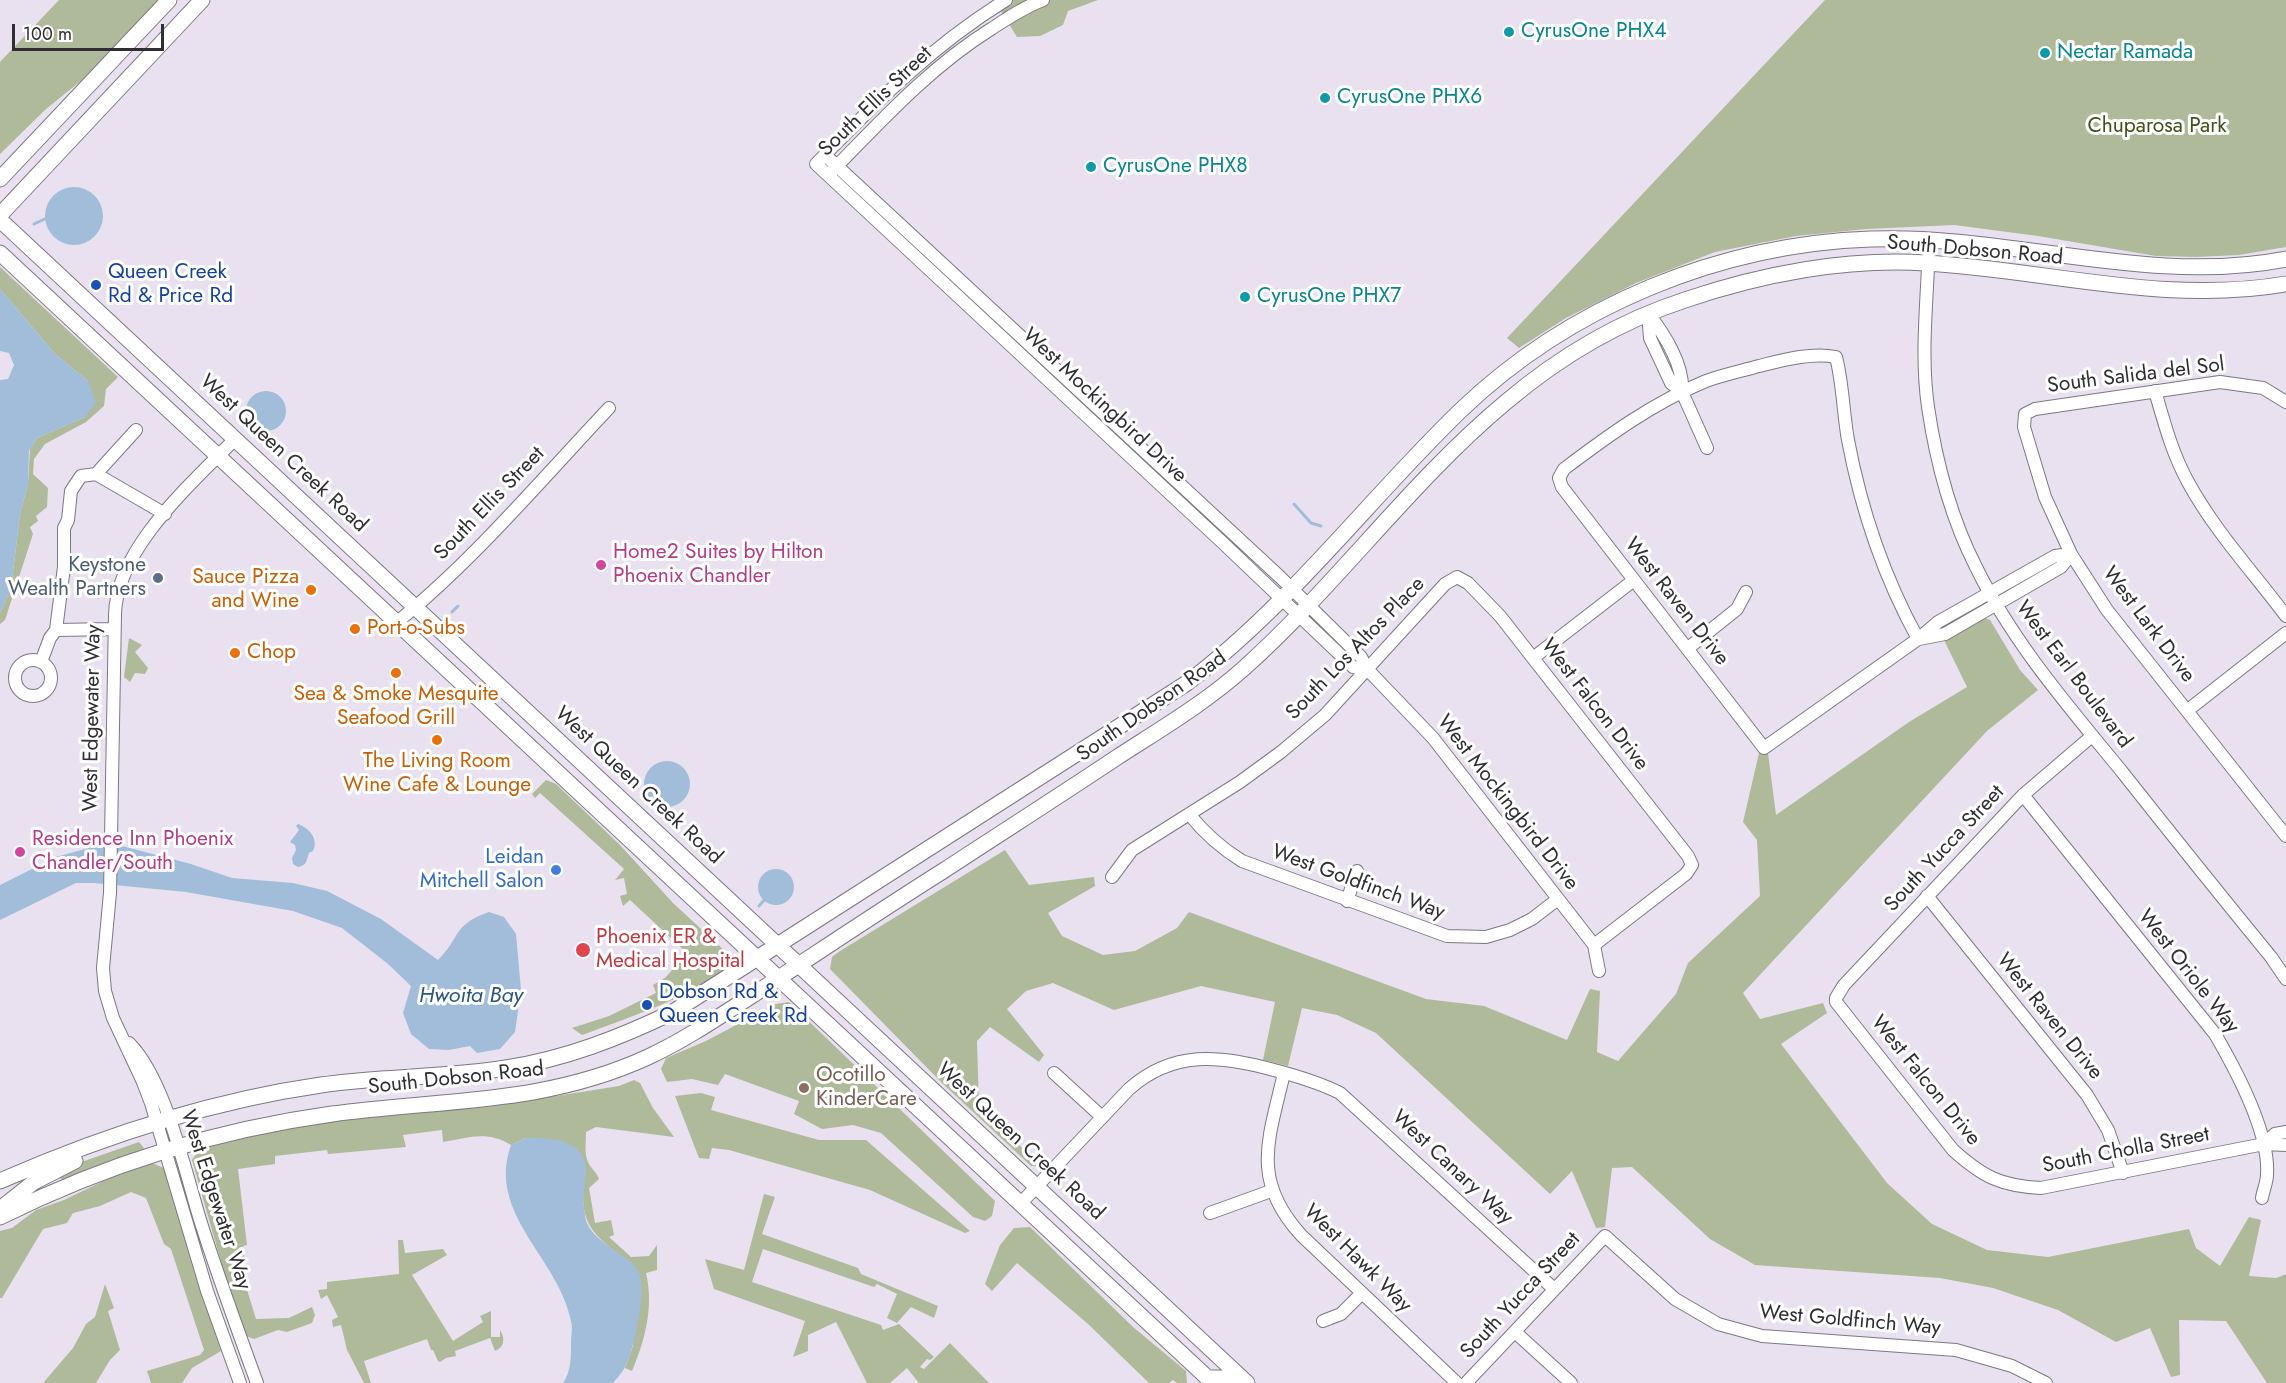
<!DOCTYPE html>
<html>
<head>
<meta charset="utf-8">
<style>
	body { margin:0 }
	#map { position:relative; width:2286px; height:1383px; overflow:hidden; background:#eae1f0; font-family:Jost,sans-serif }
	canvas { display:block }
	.scale { position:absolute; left:12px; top:24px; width:152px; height:27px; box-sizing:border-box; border:3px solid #312e33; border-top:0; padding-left:8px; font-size:18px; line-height:21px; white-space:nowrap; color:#312e33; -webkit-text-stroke:4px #fff; paint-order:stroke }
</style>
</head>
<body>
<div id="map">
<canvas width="2286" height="1383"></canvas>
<div class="scale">100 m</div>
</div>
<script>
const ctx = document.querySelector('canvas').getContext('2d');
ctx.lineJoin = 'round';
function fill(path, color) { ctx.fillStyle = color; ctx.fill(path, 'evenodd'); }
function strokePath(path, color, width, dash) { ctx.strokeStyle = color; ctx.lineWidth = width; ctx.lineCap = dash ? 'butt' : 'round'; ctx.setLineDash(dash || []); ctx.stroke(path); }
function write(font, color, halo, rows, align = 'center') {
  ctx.font = font + ' Jost,sans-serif'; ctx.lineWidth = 6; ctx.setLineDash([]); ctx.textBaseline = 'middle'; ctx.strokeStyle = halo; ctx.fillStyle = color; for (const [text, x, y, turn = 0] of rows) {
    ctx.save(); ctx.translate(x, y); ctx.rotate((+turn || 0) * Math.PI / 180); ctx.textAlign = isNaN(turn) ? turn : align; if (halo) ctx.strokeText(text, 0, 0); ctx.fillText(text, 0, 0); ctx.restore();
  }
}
fill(new Path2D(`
	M59 0H158L87 76 46 109 0 154V62Z
	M994 0H1098L1068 11 1063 25 1040 36 1017 37Z
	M1825 0H2286V247L2239 255 2196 257 2156 256 2038 236 1954 225 1866 229 1796 236 1715 252 1636 283 1566 318 1519 348 1507 338Z
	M0 267 118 377 106 389 104 406 86 422 45 444 34 459 33 474 48 488 47 507 36 516 38 521 30 527 33 534 5 620 0 624V613L11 588 20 514 28 484 30 449 37 438 85 417 88 381 55 354 0 289Z
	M1982 617 1990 620 2020 670 2038 690 1987 731 1743 993 1760 1019 1823 1003 1827 1013 1781 1044 1887 1183 1932 1224 1987 1250 2048 1257 2189 1229 2196 1248 2220 1266 2249 1217 2261 1220 2249 1276 2276 1278 2286 1274V1383H2267L2226 1321 2179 1320 2180 1375 2171 1377 2150 1328 2116 1342 2058 1310 1993 1288 1940 1278 1755 1265 1710 1239 1632 1167 1612 1168 1605 1227 1596 1228 1572 1171 1550 1194 1376 1033 1337 1015 1302 1008 1288 1066 1263 1060 1275 1002 1201 986 1114 1010 1053 983 1026 991 1007 1009 1044 1055 1039 1062 990 1027 977 1041 979 1108 1042 1166H1031L942 1083 830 969 832 957 840 951 1005 850 1029 885 1094 877 1095 886 1048 913 1062 936 1103 955 1135 951 1177 928 1189 912 1426 999 1484 1006 1567 1040 1590 989 1600 991 1597 1052 1618 1061 1676 994 1688 963 1760 896 1757 840 1743 822 1759 753H1768L1776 815 1909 722 1967 687 1943 638Z
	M129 638 142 645 135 652 148 668 145 674 135 673 130 682 124 677Z
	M546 780 556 784 620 845 673 903 726 952 725 971C682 1000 630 1017 582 1035L572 1028 609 1016 656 993 653 985 665 978 687 953 630 900 623 906 620 896 627 894 624 878 615 880 624 869 540 793 535 798 532 794Z
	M789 1002 995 1201 992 1216 985 1221 973 1217 881 1133 853 1125 822 1129 794 1114 799 1101 725 1074 718 1085 692 1079 667 1082 661 1069 666 1058 706 1041 776 1004Z
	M634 1080 640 1083 653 1108 674 1137 596 1127 586 1132C586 1142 584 1153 588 1162 591 1169 596 1171 599 1179L589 1188 595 1223 611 1220 614 1235 609 1237 631 1257 649 1256 657 1245V1270L646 1273C654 1307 645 1340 632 1371L625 1368 633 1346 629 1261C582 1229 580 1218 585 1163L526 1138 511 1145C487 1130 468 1138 443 1142L442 1130 403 1135 406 1147 328 1154 327 1150 275 1156V1164L238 1169 247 1245 243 1246 245 1264H242L244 1280 256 1319 289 1318 312 1307 315 1315 312 1323 287 1332 278 1330 254 1339 246 1336 224 1272 192 1160 199 1149 293 1127 354 1118 493 1106 619 1086Z
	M701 1093 715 1097 711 1110 819 1140H866L970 1231 965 1233 870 1190 729 1150 712 1148 709 1159 699 1158 675 1096Z
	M139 1142 144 1148 141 1153 63 1180 56 1176 64 1168Z
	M152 1163 164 1168 190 1257 221 1351 192 1368 182 1383H151L147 1371 200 1355 204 1350 171 1249 164 1244 146 1198 131 1192 100 1206 73 1213 67 1223 43 1229 2 1298H0V1231L12 1228 36 1210 64 1200 120 1173Z
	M764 1194 775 1197 762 1234 858 1268 861 1274 938 1306 934 1318 911 1307 897 1323 887 1318 897 1294 877 1284 874 1287 763 1249 752 1282 881 1325 883 1330 899 1324 934 1357 930 1360 927 1359 920 1367 924 1369 950 1343 989 1383H919L907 1368 890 1383H867L836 1322 808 1335V1351L793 1357 805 1321 714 1289 705 1259 744 1270Z
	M1030 1227 1133 1327 1186 1371 1187 1383H1177L1173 1380 1169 1383H1149L1088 1324 1017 1263 992 1291 985 1284 1000 1245 1014 1228Z
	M398 1240H403L405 1253 443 1249 447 1255 412 1275 453 1341 483 1322 480 1316 491 1311V1337H500V1330C505 1338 505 1347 495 1351L490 1338 455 1351 456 1356 446 1358 440 1362 438 1361 433 1350H431L427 1339 364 1361 371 1383H364L347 1350 341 1325 333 1327 332 1320 338 1317 327 1295 321 1299 318 1290 327 1289V1282L399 1274Z
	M105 1284 114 1308 108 1311 120 1350 110 1360 96 1383H43L73 1348 86 1324 95 1317Z`), '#aeba99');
fill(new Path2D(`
	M45 216a29 29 0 1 1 58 0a29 29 0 1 1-58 0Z
	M0 289 55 354 88 381 96 403 85 417 37 438 29 451 28 484 20 514 11 588 0 613V380L8 379 14 365 9 353 0 351Z
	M246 411a20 20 0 1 1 40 0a20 20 0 1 1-40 0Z
	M644 784a23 23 0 1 1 46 0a23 23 0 1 1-46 0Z
	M298 824C309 828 319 839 313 851L309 853C306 860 308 865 298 867L293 864 292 858 296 850 295 845 290 842 299 830 296 826Z
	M122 846 191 864 232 878 293 883 327 891 381 919 438 960C461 937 452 925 489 912L504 917 516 934 521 990 515 1032 500 1049 477 1053 470 1046 449 1050 429 1049 411 1034 403 1013 411 986 388 964 342 928 293 911 186 892 94 883H76L0 920V885L56 857 92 847Z
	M758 887a18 18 0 1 1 36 0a18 18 0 1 1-36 0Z
	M526 1138C547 1138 577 1137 585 1162 588 1172 582 1193 584 1207 585 1213 585 1220 588 1225 599 1246 627 1253 638 1271 648 1287 634 1353 624 1369 621 1374 617 1378 613 1383H563C571 1371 571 1358 571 1344 571 1336 573 1328 571 1321 559 1258 486 1214 511 1145Z`), '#a2bdd9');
strokePath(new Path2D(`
	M34 224 49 217
	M248 430 254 422
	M1294 504 1311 523 1321 526
	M452 612 458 606
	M759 906 766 898`), '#a2bdd9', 3);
const minor = new Path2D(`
	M1006 0C933 45 876 102 816 164L1223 543 1353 667 1368 670
	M825 155 1280 577 1361 657 1368 670 1433 738 1594 945 1599 971
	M831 172C882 120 929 68 991 29 1008 18 1024 7 1043 0
	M1929 239C1928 295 1920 351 1928 407 1936 461 1951 518 1976 567 2013 643 2070 708 2123 773 2172 835 2221 896 2271 957L2286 979
	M1648 313 1650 338 1671 383 1682 392 1707 448
	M1648 313C1664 334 1684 364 1682 392
	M2155 391C2164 422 2172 453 2188 482 2214 530 2253 572 2286 616
	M2286 402 2263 388 2220 382 2035 409 2025 414 2024 427 2045 497 2071 554 2107 610 2286 836
	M235 439C191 484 116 549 115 615L110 893 103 968 105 991 113 1018 143 1082 151 1103 207 1291 240 1383
	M96 474 136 430
	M396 623C473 561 541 480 609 408
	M114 629 56 630 64 567V528L68 520 71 491 81 476 96 474 165 514
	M1918 639C1884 577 1861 509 1848 440 1843 412 1843 384 1836 357 1812 352 1783 360 1759 366 1741 371 1722 375 1706 381 1653 403 1609 435 1564 469L1559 478 1562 487 1764 748 1918 639 1938 622 2055 556 2071 554
	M1919 639 1945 634 2061 567 2071 554
	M1687 649 1737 609 1746 592
	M1533 658 1634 580
	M15 678a18 18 0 1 1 36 0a18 18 0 1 1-36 0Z
	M41 662 50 638 56 630
	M2188 710 2286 633
	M2092 736 2023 795 1844 985 1836 998V1002L1953 1150C1983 1177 2001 1186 2041 1188L2264 1144 2286 1145
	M2023 795 2215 1034C2236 1070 2270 1133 2267 1175 2267 1182 2263 1191 2262 1198
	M1189 814C1205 834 1221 848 1242 861L1447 936 1486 937 1510 930 1532 919 1558 899
	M1112 877 1132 850 1240 782 1281 752 1325 715 1445 584 1457 577 1468 583 1500 616 1688 856 1692 865 1686 874 1594 945
	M1927 896 2087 1095 2108 1130 2123 1173
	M1347 901 1357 871
	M129 1043C166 1080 186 1176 202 1226 219 1279 238 1331 257 1383
	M1054 1073 1102 1117
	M1284 1073C1269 1139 1250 1179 1301 1235L1457 1383
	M2264 1144 2275 1134 2286 1132
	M1021 1203 1129 1089C1173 1050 1220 1055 1274 1070 1297 1076 1318 1082 1340 1093L1554 1289
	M1210 1213 1271 1191
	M1323 1321 1341 1314 1361 1294
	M1515 1332 1571 1383
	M1466 1383 1605 1236 1675 1299 1718 1324 1762 1336 1956 1350 2012 1366 2046 1383`);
const major = new Path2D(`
	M0 179 169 0
	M0 215 202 0
	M0 220 1247 1383
	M0 253 1213 1383
	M0 1181C103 1136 209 1101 321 1085 382 1076 445 1078 506 1068 565 1059 619 1038 673 1012L1187 683C1290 605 1368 500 1460 411 1569 306 1720 244 1871 239 2010 234 2147 286 2286 259
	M0 1209 34 1182 75 1161
	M0 1217C104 1165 216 1130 332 1114 442 1099 544 1105 648 1057 687 1039 723 1014 759 991 820 951 881 910 943 871 1001 833 1059 796 1116 758 1159 730 1205 703 1243 669 1336 586 1410 482 1506 402 1558 358 1620 321 1685 300 1761 274 1846 258 1926 263 2047 270 2165 305 2286 284
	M1207 1378H1222L1232 1383`);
strokePath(minor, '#7e7784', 14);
strokePath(major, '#7e7784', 17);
strokePath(minor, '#fff', 12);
strokePath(major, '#fff', 15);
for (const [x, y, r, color] of [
	[1509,32,6,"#0f9aa8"],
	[2045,53,6,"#0f9aa8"],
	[1325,98,6,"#0f9aa8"],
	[1091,167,6,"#0f9aa8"],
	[96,285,6,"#1a4fb4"],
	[1245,297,6,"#0f9aa8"],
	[601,565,6,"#d1479c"],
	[158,578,6,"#5c6f8a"],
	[311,590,6,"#e8710a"],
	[355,629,6,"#e8710a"],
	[235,653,6,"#e8710a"],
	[396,673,6,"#e8710a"],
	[437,740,6,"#e8710a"],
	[20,852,6,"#d1479c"],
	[556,870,6,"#3f7fe0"],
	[583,950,8,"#e0444e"],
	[647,1005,6,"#1a4fb4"],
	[804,1088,6,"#8d6e63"]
]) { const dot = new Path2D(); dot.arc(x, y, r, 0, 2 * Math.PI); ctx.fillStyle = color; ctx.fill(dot); strokePath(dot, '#fff', 2); }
write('21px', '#0d838f', '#fff', [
	["CyrusOne PHX4",1521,32],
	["Nectar Ramada",2057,53],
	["CyrusOne PHX6",1337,98],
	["CyrusOne PHX8",1103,167],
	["CyrusOne PHX7",1257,297]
], 'left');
write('21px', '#312e33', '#fff', [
	["South Ellis Street",876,102,-44],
	["South Dobson Road",1975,251,5],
	["South Salida del Sol",2136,376,-7],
	["West Mockingbird Drive",1104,406,43],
	["West Queen Creek Road",283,454,43],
	["South Ellis Street",490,504,-46],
	["West Raven Drive",1676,602,52],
	["West Lark Drive",2148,625,53],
	["South Los Altos Place",1356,649,-46],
	["West Earl Boulevard",2073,675,53],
	["West Falcon Drive",1594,705,52],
	["South Dobson Road",1152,707,-35],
	["West Edgewater Way",93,718,-89],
	["West Queen Creek Road",638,786,43],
	["West Mockingbird Drive",1507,803,52],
	["South Yucca Street",1945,849,-47],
	["West Goldfinch Way",1358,883,20],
	["West Oriole Way",2188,972,52],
	["West Raven Drive",2049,1017,51],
	["South Dobson Road",456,1079,-6],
	["West Falcon Drive",1925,1081,51],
	["West Queen Creek Road",1020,1142,43],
	["South Cholla Street",2126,1151,-11],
	["West Canary Way",1452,1168,43],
	["West Edgewater Way",215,1200,72],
	["West Hawk Way",1357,1259,45],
	["South Yucca Street",1521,1296,-47],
	["West Goldfinch Way",1850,1321,5]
]);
write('21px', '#40501b', '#fff', [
	["Chuparosa Park",2157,127]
]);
write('21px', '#164399', '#fff', [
	["Queen Creek",108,273],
	["Rd & Price Rd",108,297],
	["Dobson Rd &",659,993],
	["Queen Creek Rd",659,1017]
], 'left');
write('21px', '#b23c85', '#fff', [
	["Home2 Suites by Hilton",613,553],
	["Phoenix Chandler",613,577],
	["Residence Inn Phoenix",32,840],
	["Chandler/South",32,864]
], 'left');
write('21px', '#4e5e75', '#fff', [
	["Keystone",146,566],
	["Wealth Partners",146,590]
], 'right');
write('21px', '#c56008', '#fff', [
	["Sauce Pizza",299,578,"right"],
	["and Wine",299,602,"right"],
	["Port-o-Subs",367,629],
	["Chop",247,653],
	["Sea & Smoke Mesquite",396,695,"center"],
	["Seafood Grill",396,719,"center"],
	["The Living Room",437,762,"center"],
	["Wine Cafe & Lounge",437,786,"center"]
], 'left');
write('21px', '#366cbe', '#fff', [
	["Leidan",544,858],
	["Mitchell Salon",544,882]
], 'right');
write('21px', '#be3a42', '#fff', [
	["Phoenix ER &",596,938],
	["Medical Hospital",596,962]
], 'left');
write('21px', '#785e54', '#fff', [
	["Ocotillo",816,1076],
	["KinderCare",816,1100]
], 'left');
write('italic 22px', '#2d567d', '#fff', [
	["Hwoita Bay",471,997]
]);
</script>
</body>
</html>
